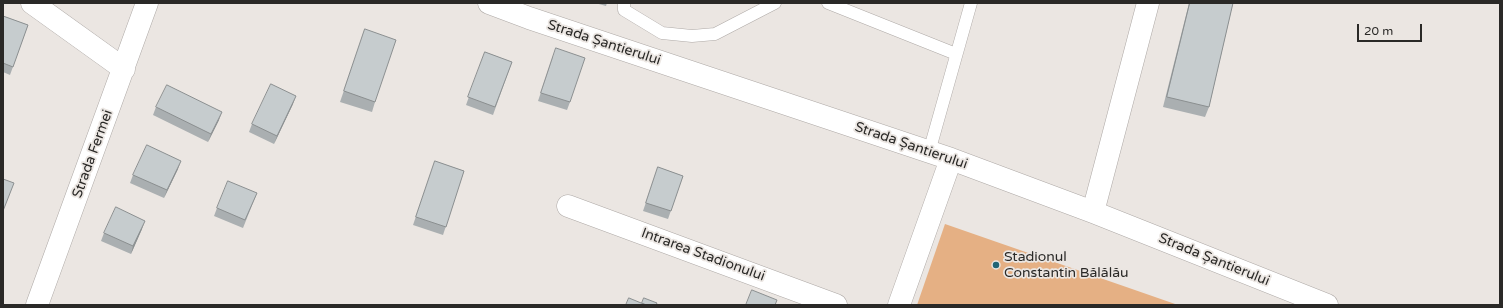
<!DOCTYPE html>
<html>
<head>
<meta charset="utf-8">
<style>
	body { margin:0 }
	#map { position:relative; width:1503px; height:308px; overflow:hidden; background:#ebe6e2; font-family:"Varela Round",sans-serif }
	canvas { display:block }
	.frame { position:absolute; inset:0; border:4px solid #2a2927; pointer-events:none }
	.scale { position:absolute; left:1357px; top:24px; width:65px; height:18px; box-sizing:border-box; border:2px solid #2a2927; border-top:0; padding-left:5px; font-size:12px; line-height:14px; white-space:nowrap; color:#2a2927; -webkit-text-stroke:3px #ebe6e2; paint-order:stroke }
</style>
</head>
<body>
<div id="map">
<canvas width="1503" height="308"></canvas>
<div class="frame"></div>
<div class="scale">20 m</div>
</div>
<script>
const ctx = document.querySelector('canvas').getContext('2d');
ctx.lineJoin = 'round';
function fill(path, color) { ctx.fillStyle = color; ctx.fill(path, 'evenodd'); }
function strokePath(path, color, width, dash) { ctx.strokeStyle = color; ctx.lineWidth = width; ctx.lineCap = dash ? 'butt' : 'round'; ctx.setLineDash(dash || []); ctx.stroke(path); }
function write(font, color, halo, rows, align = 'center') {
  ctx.font = font + ' "Varela Round",sans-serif'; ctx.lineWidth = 3.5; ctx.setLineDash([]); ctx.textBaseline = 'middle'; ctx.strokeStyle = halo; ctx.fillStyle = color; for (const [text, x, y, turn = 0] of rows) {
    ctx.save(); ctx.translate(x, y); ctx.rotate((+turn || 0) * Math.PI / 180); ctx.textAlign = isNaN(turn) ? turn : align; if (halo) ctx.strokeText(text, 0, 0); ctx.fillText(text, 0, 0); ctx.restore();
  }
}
fill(new Path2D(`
	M945 224 1178 305H917Z`), '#e5b084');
const lane = new Path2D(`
	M624 3V10L662 33 692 36 715 34 775 3
	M828 3 956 54
	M929 152 971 3`);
const street = new Path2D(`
	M32 3 124 69
	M489 3 529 18 951 159 1093 212 1327 305
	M568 206 836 305
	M1093 212 1148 3
	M37 305 147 3
	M899 305 951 159`);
strokePath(lane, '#aea9a6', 13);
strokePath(street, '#aea9a6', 23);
strokePath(lane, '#fff', 12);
strokePath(street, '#fff', 22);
fill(new Path2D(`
	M595 3H607L606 6Z
	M1189 3H1233L1209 107 1205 117 1163 107Z
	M3 16 28 25 10 75 3 72Z
	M365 29 375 102 372 112 340 102Z
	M485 52 512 62 493 115 466 105Z
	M553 56 570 102 567 110 538 101Z
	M293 104 274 144 249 132 252 124Z
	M156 107 219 120 208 142 153 115Z
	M435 161 464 171 443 235 413 225Z
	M658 167 683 176 668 219 643 211Z
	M178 169 164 198 130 183 133 175Z
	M257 193 243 228 214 216 217 208Z
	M142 229 131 254 101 241 104 233Z`), '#aaafb1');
fill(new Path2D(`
	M296 96 293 104 274 144 277 136Z
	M222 112 219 120 208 142 211 134Z
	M181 161 178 169 164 198 167 190Z
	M145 221 142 229 131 254 133 246Z`), '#8b8f90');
const building = new Path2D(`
	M1190 3H1233L1209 107 1167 97Z
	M3 16 28 25 13 67 3 63Z
	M365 29 396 40 375 102 344 91Z
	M556 48 585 58 570 102 541 93Z
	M485 52 512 62 495 107 468 97Z
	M271 84 296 96 277 136 252 124Z
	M167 85 222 112 211 134 156 107Z
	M147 145 181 161 167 190 133 175Z
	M435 161 464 171 446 227 416 217Z
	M658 167 683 176 671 211 646 203Z
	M3 179 14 183 3 211Z
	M228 181 257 193 245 220 217 208Z
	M116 207 145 221 133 246 104 233Z
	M752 290 777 300 775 305H746Z
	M629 298 646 305H626Z
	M644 298 657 303 656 305H646L642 303Z`);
fill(building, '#c6ccce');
strokePath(building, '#8b8f90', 1);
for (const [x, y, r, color] of [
	[996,265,4,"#206576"]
]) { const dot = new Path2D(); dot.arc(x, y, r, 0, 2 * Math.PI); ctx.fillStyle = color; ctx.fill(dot); strokePath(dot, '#ebe6e2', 1.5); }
write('14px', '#2a2927', '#ebe6e2', [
	["Strada Șantierului",604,43,18],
	["Strada Șantierului",911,146,19],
	["Strada Fermei",93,154,-70],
	["Intrarea Stadionului",703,255,20],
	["Strada Șantierului",1214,260,22]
]);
write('14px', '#2a2927', '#ebe6e2', [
	["Stadionul",1004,257],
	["Constantin Bălălău",1004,273]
], 'left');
</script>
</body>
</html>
